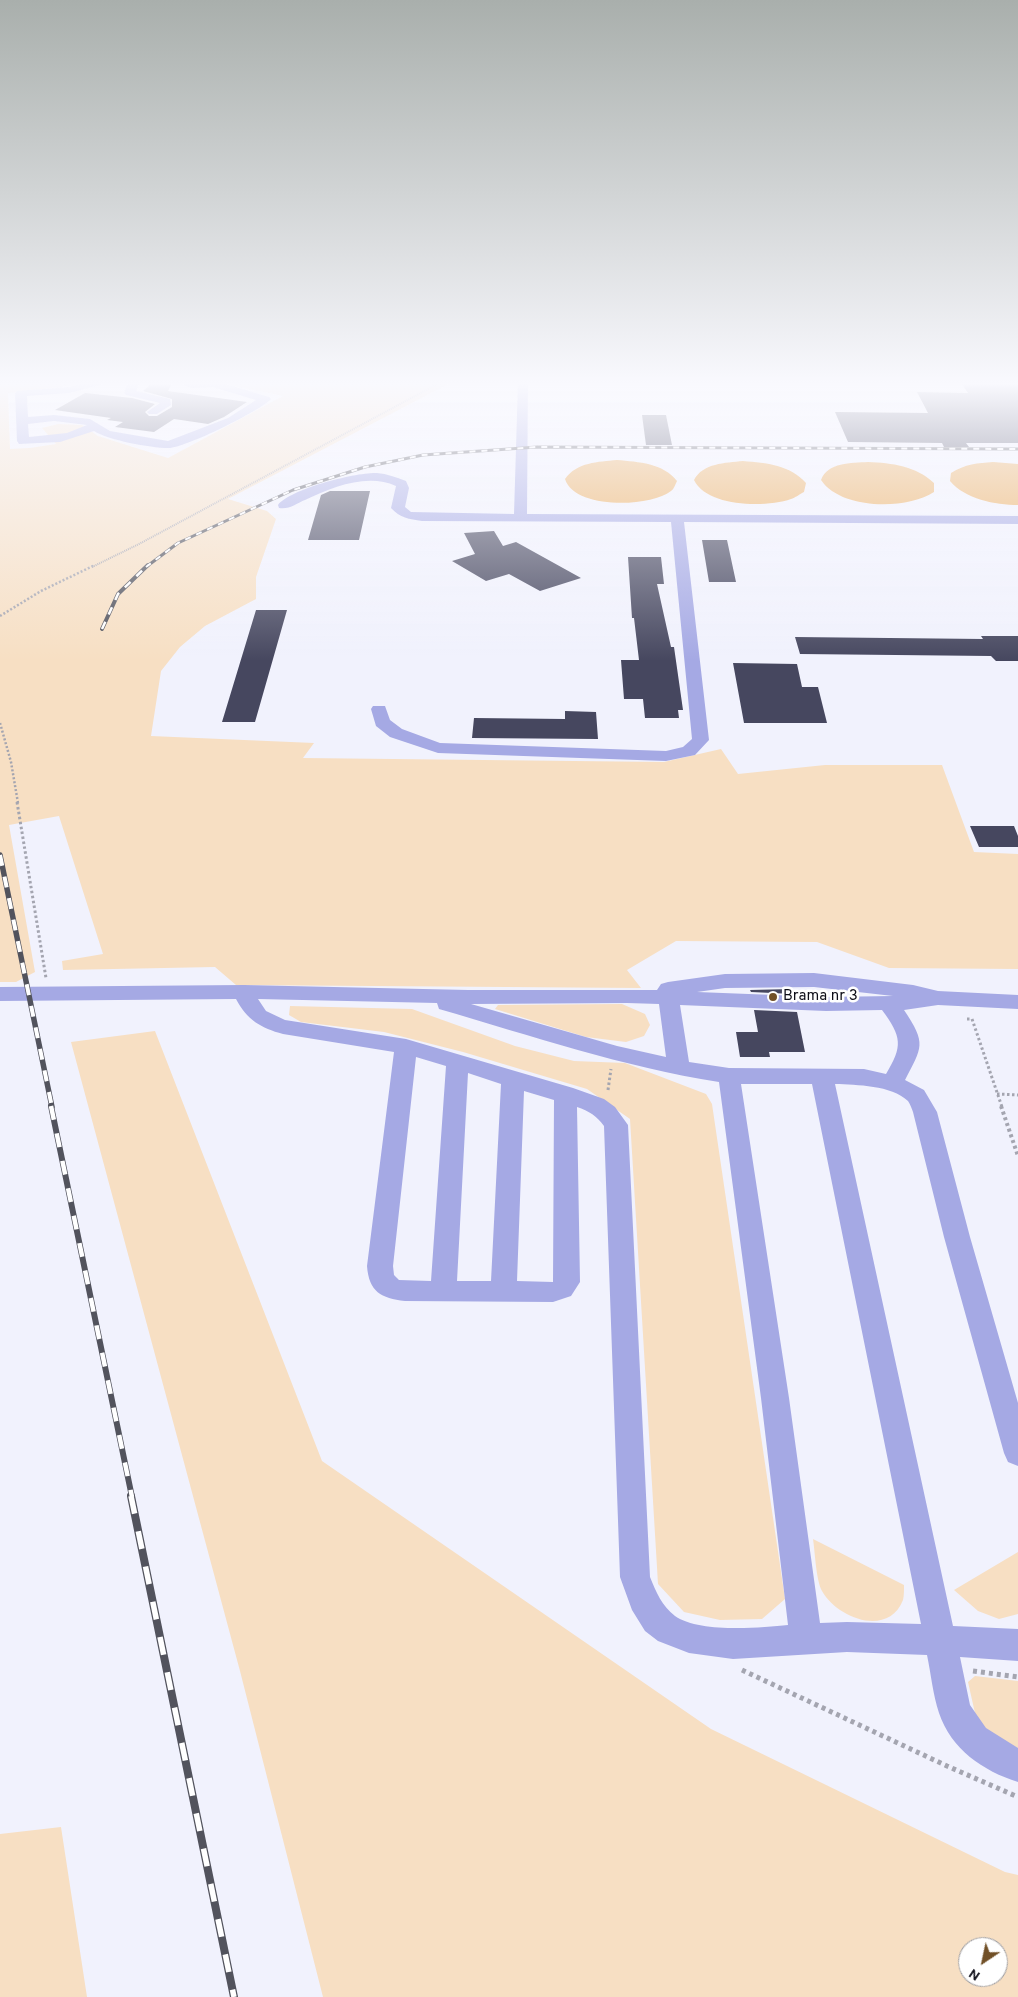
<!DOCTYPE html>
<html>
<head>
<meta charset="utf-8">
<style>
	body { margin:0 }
	#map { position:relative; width:1018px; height:1997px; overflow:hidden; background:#f1f2fd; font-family:Overpass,sans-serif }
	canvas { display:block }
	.north { position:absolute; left:958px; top:1937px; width:50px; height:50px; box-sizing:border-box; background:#fff; border:1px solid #9e9ea2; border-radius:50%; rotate:214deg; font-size:14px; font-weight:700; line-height:20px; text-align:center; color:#0d0d17 }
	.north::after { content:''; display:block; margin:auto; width:18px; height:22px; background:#715027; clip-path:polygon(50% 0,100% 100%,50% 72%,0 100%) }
</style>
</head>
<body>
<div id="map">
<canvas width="1018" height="1997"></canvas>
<div class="north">N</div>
</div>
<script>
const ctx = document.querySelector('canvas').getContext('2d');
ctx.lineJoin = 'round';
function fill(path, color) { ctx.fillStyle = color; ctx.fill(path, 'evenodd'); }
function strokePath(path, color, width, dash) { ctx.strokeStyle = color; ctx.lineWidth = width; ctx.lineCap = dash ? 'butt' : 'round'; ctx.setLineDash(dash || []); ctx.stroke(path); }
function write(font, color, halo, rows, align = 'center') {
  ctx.font = font + ' Overpass,sans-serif'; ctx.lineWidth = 5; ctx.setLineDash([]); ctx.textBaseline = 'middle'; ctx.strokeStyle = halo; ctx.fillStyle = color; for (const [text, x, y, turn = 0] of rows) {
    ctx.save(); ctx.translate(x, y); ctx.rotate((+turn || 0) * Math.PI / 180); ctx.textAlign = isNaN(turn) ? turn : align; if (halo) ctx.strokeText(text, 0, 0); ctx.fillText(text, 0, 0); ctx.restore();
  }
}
fill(new Path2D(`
	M0 381H80L60 387 8 393 10 449 30 448 56 444 42 428 58 424 82 425 98 436 168 458 283 396 235 386 234 381H454L228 499 267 511 276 519 256 577V599L205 626 180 647 161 671 151 736 314 743 303 758 664 762 721 749 738 774 825 765H942L974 852 1018 854V969L889 968 817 942 676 941 627 970 641 988 236 985 215 967 63 970 62 961 103 954 59 816 9 825 35 972 16 982H0Z
	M622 1004 645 1014 650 1025 644 1036 626 1042 586 1037 495 1009 498 1005Z
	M290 1006 412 1009 515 1046 574 1061 625 1063 706 1094 712 1104 785 1599 762 1619 720 1620 684 1612 658 1584 630 1119 587 1089 463 1052 384 1032 301 1022 289 1015Z
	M155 1031 322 1461 711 1729 1005 1872 1018 1875V1997H323L240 1671 71 1042ZM968 1947H998V1977H968Z
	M813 1539 904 1585C904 1590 904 1596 903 1600 888 1638 837 1618 822 1591 816 1580 815 1552 813 1539Z
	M1018 1552V1614L999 1619 978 1611 954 1590Z
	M975 1676 1018 1681V1748L999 1743 977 1722 968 1682Z
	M61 1827 87 1997H0V1834Z`), '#f7dfc3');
fill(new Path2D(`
	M617 460C639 462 663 463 677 481 675 485 674 489 671 491 649 508 574 509 565 479 577 462 598 462 617 460Z
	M743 461C767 463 790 465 806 483L804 492C800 494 795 498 791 499 765 508 707 507 694 480 703 463 725 463 743 461Z
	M868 462C892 463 916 466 934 483V492C907 510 841 510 821 480 828 462 851 463 868 462Z
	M993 462 1018 464V505C995 505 965 499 950 481L951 473C965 464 978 463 993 462Z`), '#eba853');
fill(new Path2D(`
	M151 381H173L168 391 247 402 224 417 208 424 174 419 154 432 115 427 123 422 107 420 111 418 55 410 85 393 132 398 155 404 145 412 149 416H157L172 407V399L143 391 148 387Z
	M960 381H1018V443H966L969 447H944L942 443 848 442 835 412 928 413 917 392 968 393Z
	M642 415H666L672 445H646Z
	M330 491H370L359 540H308L321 495Z
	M494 531 503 546 516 542 581 578 540 591 509 574 486 581 452 561 475 554 464 533Z
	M702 540H727L736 582H709Z
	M628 557H661L664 584H657L671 647H674L683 710H678L679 718H645L643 699H624L621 660H639L634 618H632Z
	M256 610H287L255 722H222Z
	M981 636H1018V661H996L991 656 800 654 795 637 983 639Z
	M733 663 797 664 802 687H818L827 723H744Z
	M565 711 596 712 598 739 472 738 474 718 565 719Z
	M970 826H1014L1018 836V847H979Z
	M792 989 793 994 751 992 750 990Z
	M754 1010 797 1012 805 1052H769L770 1057H740L736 1032H758Z`), '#46475f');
strokePath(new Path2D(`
	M92 567 139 544 443 381`), '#a4a5b0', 2, [1, 1]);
strokePath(new Path2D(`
	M0 616 41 591 95 565
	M0 723 11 762 18 803`), '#a4a5b0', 2.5, [2, 2]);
strokePath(new Path2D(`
	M17 802 46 978
	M967 1019H972L1002 1107
	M608 1090 611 1069
	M997 1094 1018 1095`), '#a4a5b0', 3, [2.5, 2.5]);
strokePath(new Path2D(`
	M1001 1106 1018 1156`), '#a4a5b0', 4, [3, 3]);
strokePath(new Path2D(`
	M742 1670 947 1766 1018 1797
	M973 1671 1018 1677`), '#a4a5b0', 5, [4, 4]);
fill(new Path2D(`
	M92 381H114L69 393 27 396 28 417 54 415 90 419 110 431 168 441 228 418 256 400 213 387 191 388 176 381H228L225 384 269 397 271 399C260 411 183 449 168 448 150 448 108 440 94 431L60 442 19 444 17 441 15 393 17 391 69 387ZM54 421 87 425 67 433 29 437 28 424Z
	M129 381H140L136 391 170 399 171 405 157 414H149L147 412 160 403 126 395 124 393Z
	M518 381H528L527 514 1018 516V524L684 522 709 740 695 755 666 761 438 753 390 737 376 726 371 709 373 706H385L390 720 402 729 440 743 666 751 683 747 692 739 671 522 422 521C409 519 400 518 391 508L396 486C367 473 333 487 305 500 297 503 289 510 279 508L278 505C290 489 356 472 377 473 387 474 396 477 406 481L409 488 405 507 411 512 514 514Z
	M814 973 913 985 938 991 1018 995V1009L938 1005 904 1010C927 1044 922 1047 905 1080L924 1090 937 1112 970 1237 1018 1403V1466L1008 1462 1004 1453 944 1237 913 1112C912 1109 910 1104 908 1101 891 1085 857 1085 835 1084L953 1626 1018 1629V1661L960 1657 970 1705 986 1728 1018 1748V1782C983 1771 951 1749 939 1713 933 1695 931 1674 927 1655L847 1652 733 1659 689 1653 658 1641 645 1631 632 1610 620 1577 604 1126C597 1116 589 1111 577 1107L580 1282 571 1296 553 1302 405 1301C381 1298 369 1292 367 1266L394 1052 283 1034C261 1028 247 1020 236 999L0 1001V987L244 985 468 990H657L661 984 668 982 725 974ZM814 987 893 996 826 997 697 992 725 988ZM258 999 437 1003 439 1009C532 1036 623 1067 719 1082L761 1398 788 1625C759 1628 699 1633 675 1616 662 1606 656 1592 650 1577L628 1125 615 1107 604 1099 573 1088 406 1039 285 1020 266 1011ZM627 1003 659 1004 666 1057 617 1046 471 1004ZM680 1005 826 1011 882 1010C902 1037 903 1046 886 1074L864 1069 729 1068 689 1062ZM416 1057 446 1066 431 1281 399 1280 394 1275 393 1266ZM468 1073 501 1084 491 1281H457ZM741 1084H812L921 1624 847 1622 820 1623 789 1398ZM524 1091 554 1100 553 1282 517 1281Z`), '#a5a9e4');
const railFar4 = new Path2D(`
	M146 567 178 543 293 490 365 467 423 455 537 447 1018 449`);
const railFar3 = new Path2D(`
	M102 629 118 594 148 565`);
const railFar2 = new Path2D(`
	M0 855 52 1107`);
const railFar1 = new Path2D(`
	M51 1106 132 1497`);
const rail = new Path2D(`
	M131 1496 234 1997`);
strokePath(railFar4, '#52535d', 3);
strokePath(railFar3, '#52535d', 4);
strokePath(railFar2, '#52535d', 5.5);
strokePath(railFar1, '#52535d', 6);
strokePath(rail, '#52535d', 8);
strokePath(railFar4, '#fff', 2, [6]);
strokePath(railFar3, '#fff', 2.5, [8]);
strokePath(railFar2, '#fff', 4, [11]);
strokePath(railFar1, '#fff', 4.5, [14]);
strokePath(rail, '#fff', 5.5, [18]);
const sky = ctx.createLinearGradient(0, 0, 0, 661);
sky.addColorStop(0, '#a9afac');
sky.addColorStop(0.58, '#f9f9fe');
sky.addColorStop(1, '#f9f9fe00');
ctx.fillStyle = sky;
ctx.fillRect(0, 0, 1018, 661);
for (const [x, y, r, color] of [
	[773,997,5,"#715027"]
]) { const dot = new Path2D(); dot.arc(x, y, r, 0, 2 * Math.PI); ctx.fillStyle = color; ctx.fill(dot); strokePath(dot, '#fff', 2); }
write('15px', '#0d0d17', '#fff', [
	["Brama nr 3",783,997]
], 'left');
</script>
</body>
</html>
